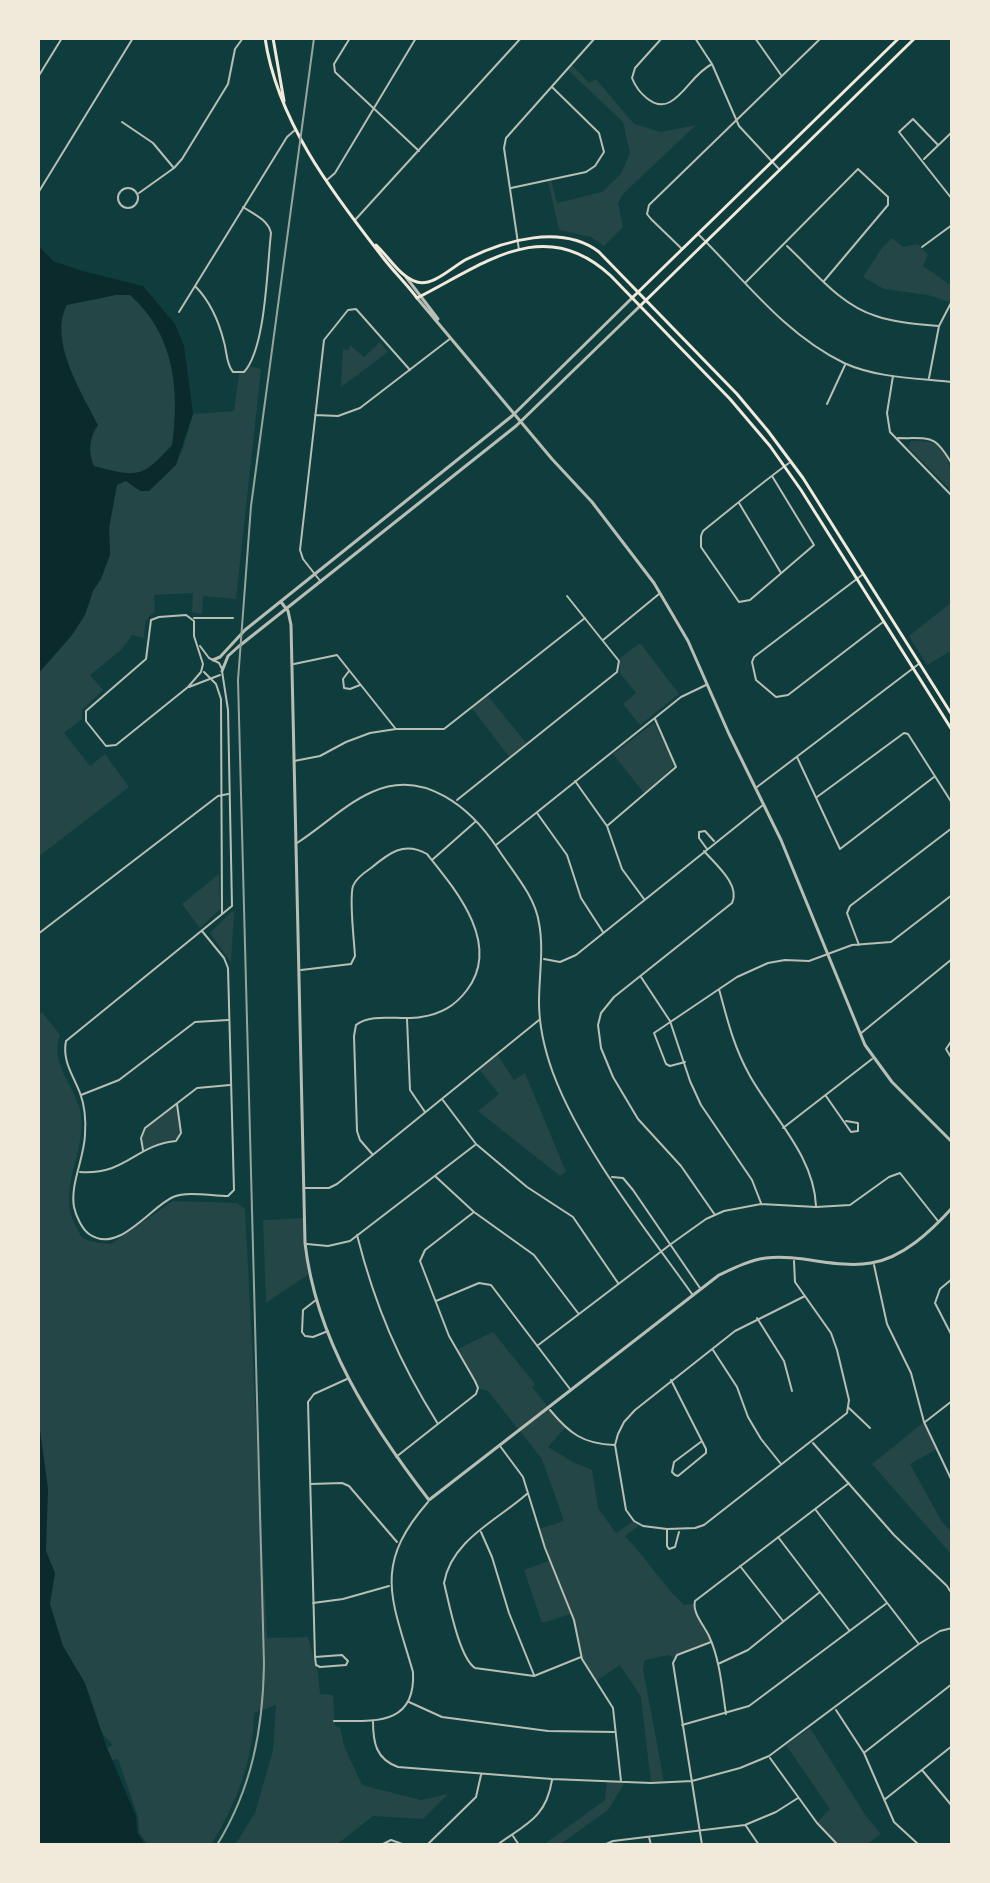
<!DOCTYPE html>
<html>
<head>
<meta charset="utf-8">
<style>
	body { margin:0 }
	#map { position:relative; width:990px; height:1883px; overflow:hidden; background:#0f3d3e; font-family:"Source Sans 3",sans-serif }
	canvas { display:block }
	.frame { position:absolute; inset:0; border:40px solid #f1e9da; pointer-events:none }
</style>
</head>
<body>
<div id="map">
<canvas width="990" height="1883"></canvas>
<div class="frame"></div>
</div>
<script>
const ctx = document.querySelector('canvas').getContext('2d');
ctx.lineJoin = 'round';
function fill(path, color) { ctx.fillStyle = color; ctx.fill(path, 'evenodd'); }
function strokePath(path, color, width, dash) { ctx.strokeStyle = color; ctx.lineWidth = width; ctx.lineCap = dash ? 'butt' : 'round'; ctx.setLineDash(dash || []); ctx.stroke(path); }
fill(new Path2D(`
	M571 64 589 83 596 79 634 124 661 132 696 125 623 194 618 203 623 227 604 246 591 237 559 230 548 181 551 180 557 203 602 192 621 174 630 153 623 122 567 69Z
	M892 238 903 247 918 244 928 255 923 266 952 286V297L949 302 928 295 884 289 863 277 882 248Z
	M133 288 171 333 185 388 181 455 193 414 234 411 239 374 249 366 261 369 236 599 203 596 202 614 192 612 193 593 154 595 155 612C144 618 145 627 144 638L132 635 121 650 90 675 103 690 82 710V719L64 733 90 766 105 754 129 787 38 857V308Z
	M380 342 388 352 341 387 343 349 349 350 350 345 364 357Z
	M911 441C917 441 926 441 932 443 950 449 952 476 952 491L908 447Z
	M952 602V650L927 665 909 636Z
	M640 643 679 694 640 725 623 704 636 693 620 673V658Z
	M487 695 527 744 510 758 471 707Z
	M654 723 671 758 673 767 644 793 613 754Z
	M219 874 220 909 200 928 182 904Z
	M232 911 234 912 231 962 210 933Z
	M42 1012 60 1035C49 1062 74 1085 80 1110 89 1150 56 1186 75 1225 76 1226 81 1236 81 1236 88 1243 102 1243 111 1244L173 1201 237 1203 245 1209 267 1638 308 1637 318 1673 320 1694 333 1695 335 1726 340 1727 344 1746 362 1785 421 1800 448 1794 423 1819 373 1816 336 1845H235L255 1813 273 1750 276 1705 254 1713C254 1760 235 1806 211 1845H148L139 1832 138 1816 118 1759 112 1760 107 1748 113 1745 103 1734 84 1697 38 1663V1015Z
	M497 1054 514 1080 525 1073 566 1172 560 1176 478 1111 499 1094 479 1069Z
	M177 1104 180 1138 160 1142 143 1151C138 1124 158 1118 177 1104Z
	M305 1218 309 1274 266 1303 263 1220Z
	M493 1332 535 1384 532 1387 565 1428 548 1447 573 1462 592 1470 598 1508 616 1533 634 1521 640 1525 625 1536C646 1558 662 1584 684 1605L693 1604 712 1642 673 1658 669 1655 645 1660 643 1669 664 1782 651 1783 641 1697 620 1665 596 1681 582 1659 571 1614 542 1623 524 1570 549 1561 539 1529 564 1521 542 1459 488 1391 478 1388 456 1350Z
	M924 1422 937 1449 910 1464 942 1522 952 1532V1555L872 1464Z
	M810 1728 866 1816 881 1834 866 1845H838L817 1823 830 1809 786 1745Z
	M607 1781 625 1782 608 1810 559 1845H543L605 1800Z`), '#244646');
fill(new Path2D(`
	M38 245 53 261 79 270 143 286 175 324 184 346 193 414 176 465 149 491H140L126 481 117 485 109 528 110 555 101 579 93 591 85 615 72 635 38 674ZM116 295H130C174 334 180 389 172 445 141 479 138 477 94 466 88 453 89 437 98 425 82 393 48 340 67 305Z
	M38 1415 48 1489 46 1551 55 1573 50 1604 63 1646 85 1683 107 1748 136 1816 137 1832 145 1845H38Z`), '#0a2a2b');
strokePath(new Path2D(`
	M350 38 334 64 335 72 419 151
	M662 38 635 68 632 78C637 91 654 111 670 102 686 93 693 74 712 64
	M695 38 712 64 739 126 779 169
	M755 38 781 75
	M38 77 62 38
	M122 122 153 143 173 167
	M938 145 913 119 899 132 952 199
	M924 159 952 132
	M327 180 335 173 416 38
	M118 198a10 10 0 1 1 20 0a10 10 0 1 1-20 0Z
	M511 188 586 172 595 166 604 152 599 133 552 87
	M38 193 133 38
	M139 193 174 168 182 159 228 84 235 49 243 38
	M355 220 521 38
	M698 234C744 279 784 334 844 363 877 378 916 378 952 382
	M787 246C814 271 840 305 876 316 897 323 918 324 939 326
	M922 247 952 225
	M682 249 651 219 647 214 649 205 821 38
	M519 250 504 148 506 138 595 38
	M745 283 858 169 888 197V205L824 281
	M195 286C210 301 219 322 224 342 227 352 226 364 233 372H244C266 348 267 267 271 233 268 220 254 214 243 207
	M179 312 287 137 295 130
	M893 376 887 413 890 432 952 496
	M929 378 939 326 952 301
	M827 404 845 365
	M315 415 338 416 360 408 451 338
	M898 438C931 439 934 433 952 464
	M772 476 814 545 750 600 739 602 701 547V536L703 531C732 508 760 484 789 463
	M739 503 781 573
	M862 575 754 657 752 662 756 680 776 697 788 695 883 622
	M321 582 303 559 300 550 324 340 348 310 356 309 410 370
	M186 615 194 621V636L203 664 201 672 188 687 116 745 106 746 86 721V711L146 659 151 620 159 617Z
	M194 618H233
	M603 640 659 594
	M200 646 209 658 219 663 222 669
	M294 664 337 655 395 728
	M349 671 343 679 344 688 350 689 360 685
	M204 672 216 684 221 699 222 914
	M189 687 220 675
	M797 757 840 849 934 777
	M294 761 320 756 346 742 370 733 396 729H444L585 618
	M575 781 607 826 622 869 644 899
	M757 787 920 663
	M817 797 904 733 908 734 952 803
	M457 800 617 672 619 661 567 596
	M537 813 567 855 581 898 603 932
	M607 826 676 767 655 719
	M297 843C322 827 345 804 372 792 424 768 471 808 498 849 513 872 535 896 539 923 544 949 539 976 539 1002 539 1026 545 1051 553 1073 581 1148 645 1228 692 1294
	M496 845 681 697 706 685
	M707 849 699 838V832L705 831 714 841
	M704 851C715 864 741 885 732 903L614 997 601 1013 598 1025 601 1048 613 1077 638 1119 681 1166 715 1215
	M432 860 475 822
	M202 931 224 958 228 968 234 1190 228 1196C211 1196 188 1191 173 1197 149 1208 118 1255 89 1234 82 1229 76 1216 74 1207 70 1184 84 1159 85 1135 86 1121 85 1106 80 1093 73 1075 62 1061 66 1041L232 906 228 710 222 671
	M38 934 218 796 228 794
	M859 945 847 913 850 906 952 828
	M544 959 560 962 576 955 763 805
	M301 970 351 964 355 956C354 939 349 899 353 886 356 878 365 872 371 868 389 853 404 841 427 854 456 890 502 944 467 990 455 1006 441 1014 421 1017 401 1021 372 1012 356 1025L354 1036 357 1131 360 1140 373 1155
	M641 977 670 1021 690 1081 701 1105 752 1180 761 1203
	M719 989C727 1019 734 1048 750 1076 773 1117 814 1156 816 1206
	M407 1019 410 1090 425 1112
	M860 1034 952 959
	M952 1040 946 1049 952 1059
	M685 1062 670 1066 666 1064 654 1033 737 977 768 963 785 960 809 961 852 945 891 942 952 895
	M81 1095 119 1080 195 1022 228 1020
	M826 1096 851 1132 858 1131V1123L846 1121
	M442 1099 476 1144 527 1187 573 1217 618 1283
	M783 1128 872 1059
	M143 1150 141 1138 145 1128 197 1088 230 1085
	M80 1172C127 1175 135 1145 176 1141L181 1133 177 1104
	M435 1176 474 1212 534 1255 578 1313
	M612 1177 623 1178 633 1190 700 1288
	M305 1188H329L337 1184 539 1020
	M357 1235C375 1306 399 1362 438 1424
	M307 1244 328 1246 350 1241 475 1145
	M794 1261 795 1282 831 1333 837 1350 849 1400 847 1413 704 1525 695 1528 667 1529 643 1526 634 1521 626 1510 615 1445 618 1434 624 1422 635 1410 735 1331 805 1296
	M874 1265 887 1324 911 1373 924 1422 952 1481
	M952 1279 940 1289 935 1303 952 1336
	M316 1300 303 1310 302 1332 305 1336 313 1337 328 1331
	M436 1301 479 1283 491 1285 570 1389
	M757 1318 784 1361 792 1391
	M537 1346 671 1244 706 1219 724 1211 761 1204 816 1207 850 1205 889 1177 900 1173 938 1221
	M713 1350 737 1387 748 1417 761 1439 781 1464
	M671 1380 706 1449V1453L678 1476 675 1475 672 1472 674 1462 702 1441
	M849 1408 870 1428
	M550 1410C569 1433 583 1444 614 1445
	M925 1422 952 1401
	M813 1443 894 1535 947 1586 952 1594
	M500 1446 523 1477 545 1548 574 1620 582 1659 613 1708 621 1781
	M396 1457 476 1394 478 1388 475 1381 449 1336 420 1261 425 1250 474 1212
	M310 1484 342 1483 349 1486 397 1542
	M528 1493C498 1520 451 1540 444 1583 449 1603 459 1657 475 1668L534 1676 581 1657
	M815 1509 918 1643
	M667 1530V1546L669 1549 675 1547 679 1532
	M481 1532 492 1557 509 1613 534 1675
	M778 1537 849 1630
	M740 1566 783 1621
	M313 1603 343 1599 389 1586
	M315 1657 342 1655 348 1661 346 1665 320 1667 316 1665 315 1657 308 1402 314 1394 347 1379
	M718 1664 748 1650 820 1592
	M409 1702 442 1717 548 1731 614 1732
	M836 1710 864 1753 894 1822 919 1845
	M726 1714C722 1688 720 1660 709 1636 704 1625 692 1613 695 1601L849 1483
	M334 1721C374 1721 416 1726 413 1672 392 1599 372 1566 428 1502
	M373 1721C373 1743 376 1759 398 1767L552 1779 651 1783 692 1781 740 1768 769 1756 919 1644 940 1631 952 1628
	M682 1725 749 1706 887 1603
	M865 1752 952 1684
	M770 1758 817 1823 838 1845
	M922 1770 952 1806
	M884 1800 952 1746
	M746 1826 759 1845
	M513 1836 519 1845
	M649 1837 651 1845
	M381 1845 391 1840 405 1845
	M427 1845 476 1797 481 1775
	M497 1845C526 1824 546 1818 552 1780
	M604 1845 613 1841 745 1825 776 1812 798 1798
	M702 1845 673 1663 677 1655 711 1642`), '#b8beb3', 2);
strokePath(new Path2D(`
	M951 38 952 39
	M406 277 438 319
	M417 298 552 459 592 502 654 583 688 641 729 734 781 840 865 1045 892 1082 952 1142
	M281 602 288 611 291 625 305 1243C316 1340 371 1425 429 1500L719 1275C734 1268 750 1260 766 1258 801 1254 837 1269 871 1263 903 1258 931 1231 952 1208
	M213 660 220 657 245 630 512 416 632 298
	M222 671 228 656 238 647 516 426 640 306`), '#b8beb3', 3);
strokePath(new Path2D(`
	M265 38C277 120 331 191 381 255 392 270 406 283 417 298 483 265 544 213 611 276L730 399 770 446 801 490 952 730
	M273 38 284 101
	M376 245C389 257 400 277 417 282 433 287 453 266 467 259 505 240 562 224 599 252L737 394 768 431 803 478 952 715
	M632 298 899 38
	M640 306 915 38`), '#f1e9da', 3);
strokePath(new Path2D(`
	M217 1845C252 1788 263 1729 264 1664L238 680 251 506 314 38`), '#97a49c', 2);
</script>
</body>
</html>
